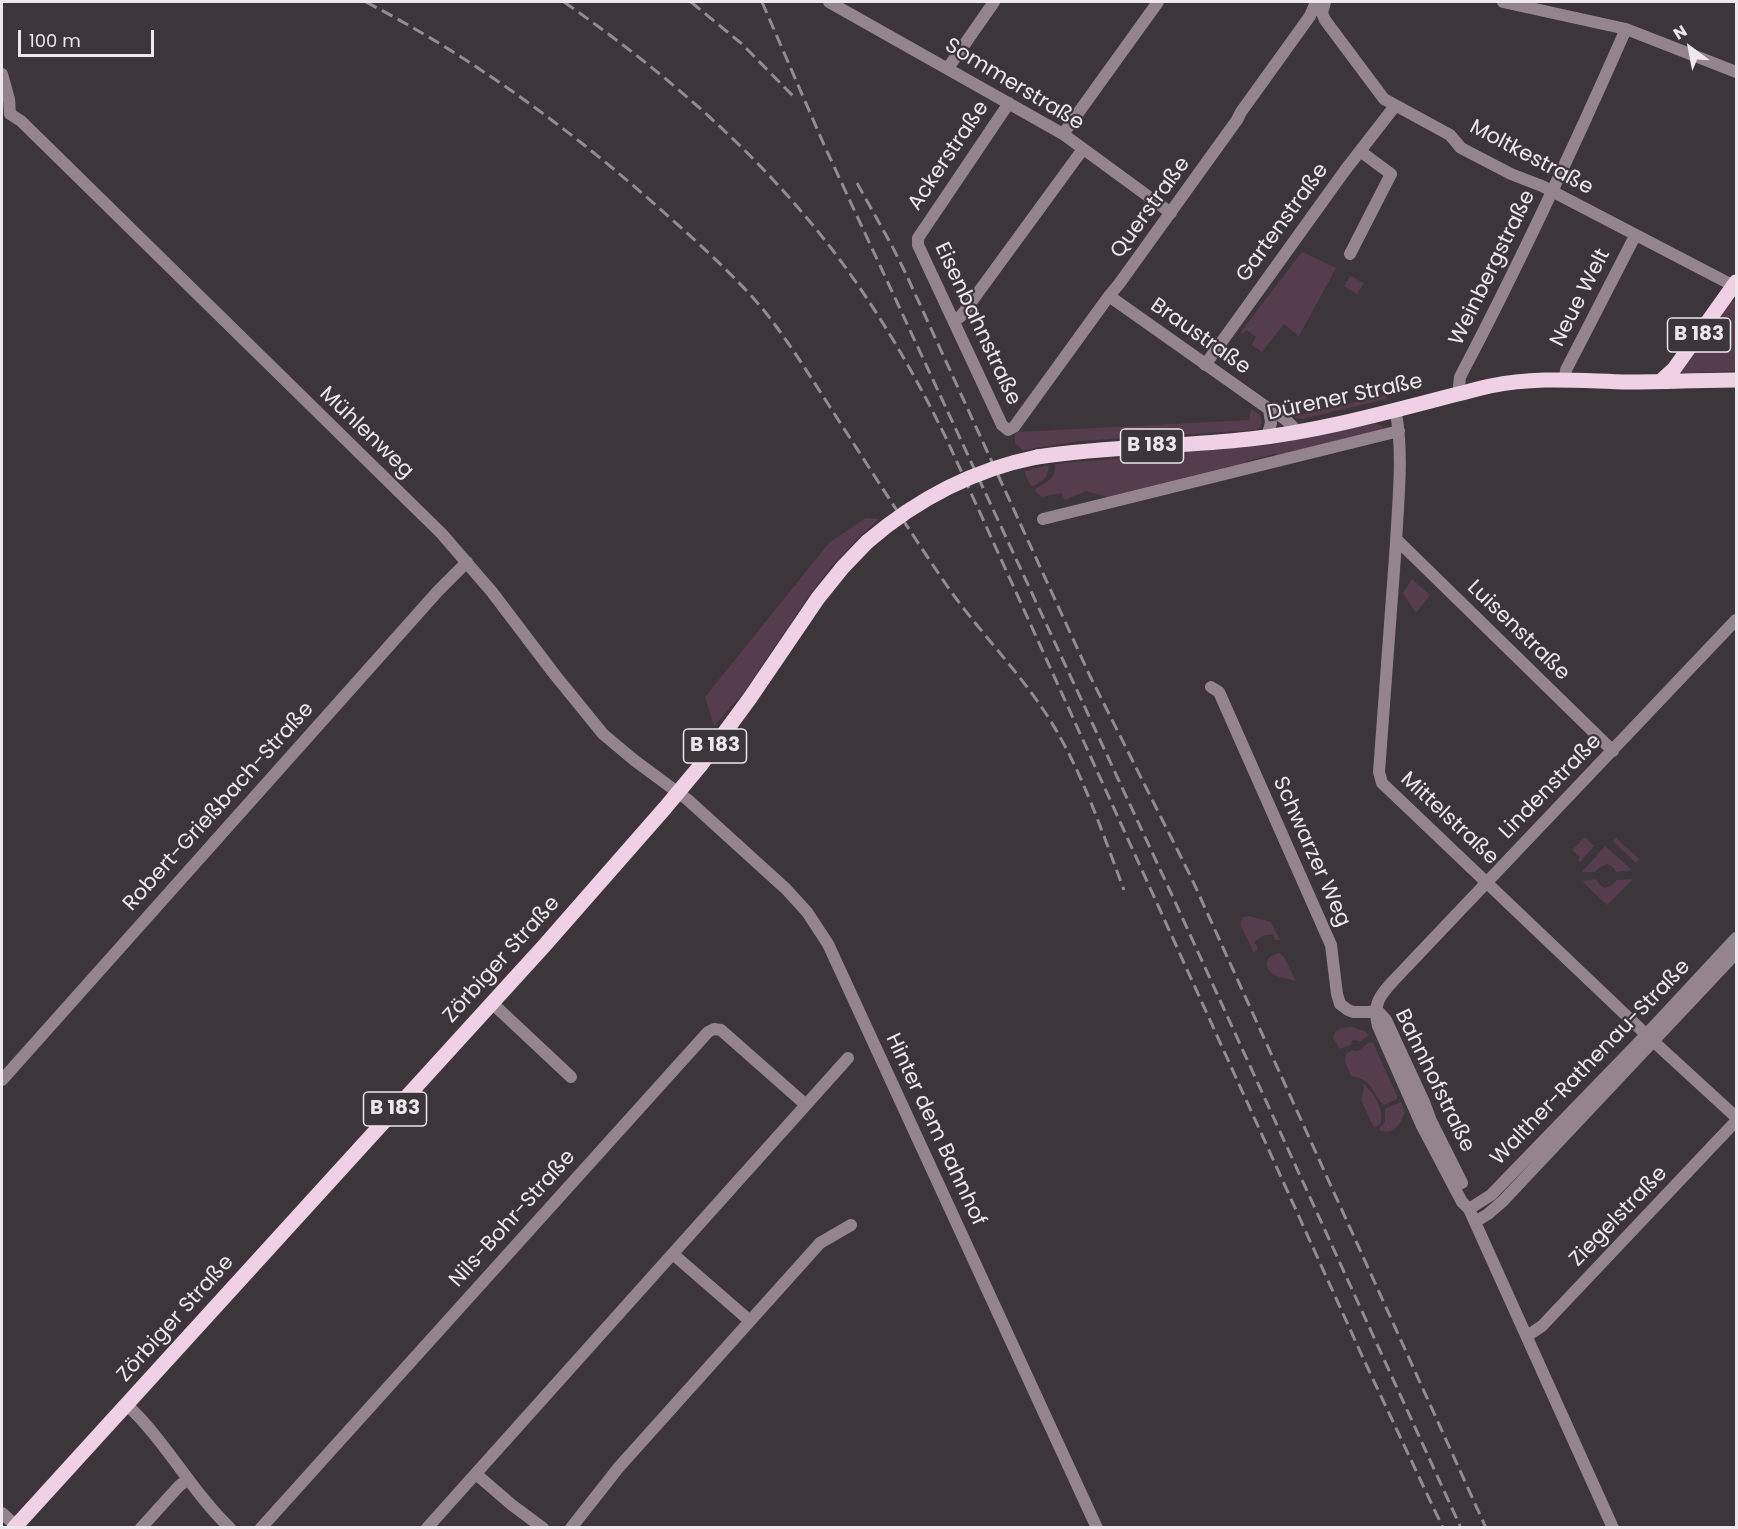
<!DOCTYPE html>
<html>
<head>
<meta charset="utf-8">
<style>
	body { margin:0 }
	#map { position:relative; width:1738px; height:1529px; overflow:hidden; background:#3c3539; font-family:Poppins,sans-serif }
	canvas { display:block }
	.frame { position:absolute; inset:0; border:3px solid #ede8eb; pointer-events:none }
	.north { position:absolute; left:1660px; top:18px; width:60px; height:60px; -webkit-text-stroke:4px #3c3539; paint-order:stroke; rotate:328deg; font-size:16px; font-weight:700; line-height:24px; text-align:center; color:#ede8eb }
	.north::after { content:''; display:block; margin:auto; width:21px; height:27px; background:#ede8eb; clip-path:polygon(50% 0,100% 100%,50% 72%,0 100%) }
	.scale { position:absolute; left:18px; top:30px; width:136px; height:27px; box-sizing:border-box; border:3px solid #ede8eb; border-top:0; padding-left:8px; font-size:18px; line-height:21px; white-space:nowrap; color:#ede8eb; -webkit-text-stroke:4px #3c3539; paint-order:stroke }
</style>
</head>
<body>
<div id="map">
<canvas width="1738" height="1529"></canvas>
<div class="frame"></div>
<div class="north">N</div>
<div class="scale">100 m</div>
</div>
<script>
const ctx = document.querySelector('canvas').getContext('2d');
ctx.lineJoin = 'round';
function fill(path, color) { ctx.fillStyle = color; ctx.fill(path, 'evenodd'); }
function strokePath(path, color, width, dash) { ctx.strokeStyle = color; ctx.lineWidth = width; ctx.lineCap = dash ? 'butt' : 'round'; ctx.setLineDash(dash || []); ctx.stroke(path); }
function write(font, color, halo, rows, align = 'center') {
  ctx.font = font + ' Poppins,sans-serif'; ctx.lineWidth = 4.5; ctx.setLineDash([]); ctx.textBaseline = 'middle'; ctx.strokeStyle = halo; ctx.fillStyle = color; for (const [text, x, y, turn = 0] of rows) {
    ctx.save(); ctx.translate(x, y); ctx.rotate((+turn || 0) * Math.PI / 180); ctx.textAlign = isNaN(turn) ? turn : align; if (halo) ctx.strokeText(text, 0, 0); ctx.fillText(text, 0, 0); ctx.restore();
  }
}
fill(new Path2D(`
	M1302 252 1336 268 1299 336 1284 324 1262 352 1252 345 1256 337 1247 330 1242 334 1240 333Z
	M1350 276 1364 283 1357 294 1344 286Z
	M1731 301H1734L1736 303V371L1683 373 1681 371Z
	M1385 395 1386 399 1303 419 1295 418 1296 416Z
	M1251 409 1260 415 1262 422 1260 427 1255 430 1080 441 1022 450 1015 443V436L1018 432 1249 420Z
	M1375 423 1382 426 1384 430 1281 457 1274 454 1246 461V466L1111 498 1086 491 1065 500 1061 493 1042 497 1036 492 1035 489C1046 483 1057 478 1055 464L1271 445Z
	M1049 465C1048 478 1044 480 1033 486L1030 485 1024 471Z
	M866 518 879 519 861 535 832 566 808 597 744 692 714 726 705 697 829 543Z
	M1412 579 1430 595 1416 613 1403 593Z
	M1585 837 1594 846 1580 862 1578 860 1580 857 1572 850Z
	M1616 838 1639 859 1636 863 1613 841Z
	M1605 846 1632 870 1616 872 1612 866 1607 864 1600 867 1595 872H1582Z
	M1596 879 1600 885 1605 888 1612 885 1617 880 1633 879 1607 905 1582 881Z
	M1250 916 1271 922 1280 940H1275L1273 934 1263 936 1254 942 1258 948 1254 953 1240 924 1243 917Z
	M1279 953 1284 957 1296 981C1287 978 1266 977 1267 963 1268 956 1273 955 1279 953Z
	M1352 1027 1364 1031 1369 1035 1361 1041 1353 1040 1350 1045 1340 1049 1333 1038C1336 1027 1342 1028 1352 1027Z
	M1370 1042 1373 1043 1397 1096V1099L1384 1105C1372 1095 1374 1079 1351 1076L1345 1062 1346 1054 1352 1050C1360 1054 1363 1045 1370 1042Z
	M1363 1084C1373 1092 1384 1108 1381 1123L1374 1128 1361 1100 1364 1088Z
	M1401 1102 1405 1112C1400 1124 1395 1135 1380 1131L1379 1128 1385 1122V1109Z`), '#563d4e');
strokePath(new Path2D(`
	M829 2 1063 134 1171 213
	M1325 2 1322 13 1325 20 1384 99 1450 135 1461 148 1511 174 1542 186 1734 286
	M1503 2 1626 29 1736 72
	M948 68 994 2
	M2 74 9 99 10 114
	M1009 103 918 238V245L1002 425 1008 430 1014 427 1109 296 1119 284 1237 120 1241 112 1310 16 1316 2
	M10 114 21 121 442 534 492 592 555 675 603 734 634 760 688 800 786 889 807 912 828 944 1097 1528
	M1063 134 1158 2
	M1350 254 1391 174 1360 151
	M1109 296 1269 409 1285 419 1298 432
	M954 321 961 316 1083 149
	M1205 365 1346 169 1395 106
	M1565 379 1566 370 1635 236
	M1461 393 1459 386 1460 377C1520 263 1574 147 1626 29
	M1395 409C1404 448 1398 502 1396 543 1391 619 1384 696 1379 772L1382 783 1653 1041 1736 1117
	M1267 437 1271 423 1269 409
	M1043 519 1399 431
	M1396 539 1613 751
	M1211 687 1219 692 1331 945 1337 994 1340 1004 1348 1010 1353 1012H1369L1377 1010
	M492 1003 571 1077
	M1377 1010 1386 1020 1424 1102 1431 1121 1462 1183
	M2 1080 438 591 467 562
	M1469 1209 1491 1195 1646 1035 1736 938
	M1475 1222 1488 1214 1503 1201 1736 953
	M673 1254 750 1321
	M1527 1336 1542 1326 1736 1121
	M126 1404C166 1441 191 1491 230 1528
	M476 1474 512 1505 543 1528
	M2 1513 16 1526
	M141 1528 179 1486 188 1479
	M261 1528 708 1032 714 1029 721 1030 806 1105
	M427 1528 848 1058
	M571 1528 619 1467 820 1243 851 1225
	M1613 1528 1469 1209 1462 1202 1422 1126 1378 1026C1372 1003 1381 994 1395 979L1736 620`), '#93848e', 12);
strokePath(new Path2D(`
	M1661 381 1674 369 1736 282
	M1037 457C1107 446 1179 447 1250 439 1331 430 1411 405 1490 386 1539 376 1580 381 1629 382 1665 382 1701 380 1736 380
	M14 1528 544 946 665 808 700 766 750 698 818 598 843 567 867 542`), '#efd0e4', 15);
strokePath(new Path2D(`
	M366 2C472 57 570 129 659 208 695 240 731 272 762 308 787 339 808 373 830 407 867 464 903 521 941 577 974 627 1018 669 1050 720 1083 773 1102 832 1124 890
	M564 2C650 62 732 130 800 210 860 279 907 358 947 440L1364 1360 1443 1528
	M691 2 742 44 794 97
	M762 2 825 147 1171 893 1461 1528
	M857 183 891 244 906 274 1090 676 1191 877 1486 1528`), '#928c90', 3, [12, 6]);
strokePath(new Path2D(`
	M867 542C917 499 972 470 1037 457`), '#efd0e4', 15);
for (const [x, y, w] of [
	[1699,335,63],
	[1152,446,63],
	[715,746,63],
	[395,1109,63]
]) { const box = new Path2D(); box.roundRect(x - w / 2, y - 17, w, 34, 4.5); ctx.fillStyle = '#3c3539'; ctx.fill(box); strokePath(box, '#ede8eb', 1.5); }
write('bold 20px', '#ede8eb', null, [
	["B 183",1699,335],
	["B 183",1152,446],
	["B 183",715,746],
	["B 183",395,1109]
]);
write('21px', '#ede8eb', '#3c3539', [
	["Sommerstraße",1014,85,31],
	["Ackerstraße",949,156,-56],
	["Moltkestraße",1531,158,28],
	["Querstraße",1151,208,-54],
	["Gartenstraße",1283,223,-54],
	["Weinbergstraße",1493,268,-64],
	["Neue Welt",1581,298,-63],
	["Eisenbahnstraße",977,324,65],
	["Braustraße",1200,337,35],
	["Dürener Straße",1345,398,-12],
	["Mühlenweg",366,433,44],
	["Luisenstraße",1518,631,44],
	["Lindenstraße",1551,787,-46],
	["Robert-Grießbach-Straße",219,807,-48],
	["Mittelstraße",1449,819,43],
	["Schwarzer Weg",1311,852,66],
	["Zörbiger Straße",502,960,-48],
	["Walther-Rathenau-Straße",1591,1063,-46],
	["Bahnhofstraße",1434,1081,64],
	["Hinter dem Bahnhof",935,1130,65],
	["Ziegelstraße",1619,1217,-46],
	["Nils-Bohr-Straße",513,1219,-48],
	["Zörbiger Straße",176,1319,-48]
]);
</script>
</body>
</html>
